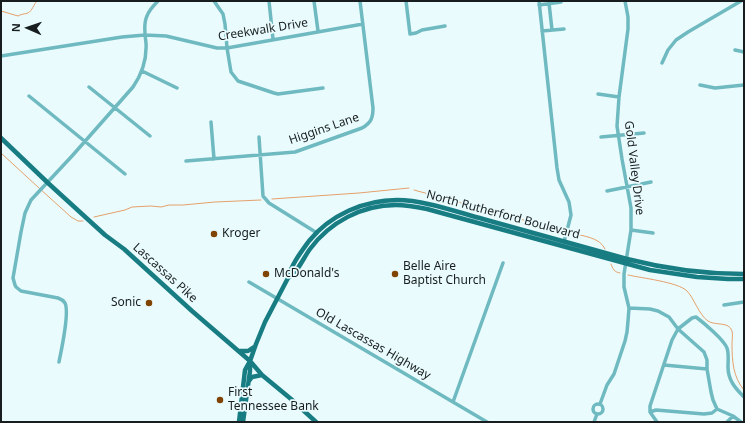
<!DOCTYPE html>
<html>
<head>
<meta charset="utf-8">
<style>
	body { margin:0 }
	#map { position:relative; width:745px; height:423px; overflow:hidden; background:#e9fbfd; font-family:"Noto Sans",sans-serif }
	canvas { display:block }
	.frame { position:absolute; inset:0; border:2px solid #181e1f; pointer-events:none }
	.north { position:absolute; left:8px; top:8px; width:40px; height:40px; -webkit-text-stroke:3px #e9fbfd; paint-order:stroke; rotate:272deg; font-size:11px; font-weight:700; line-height:16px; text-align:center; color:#181e1f }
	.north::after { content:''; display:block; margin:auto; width:14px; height:18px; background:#181e1f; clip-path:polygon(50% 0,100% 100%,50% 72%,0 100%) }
</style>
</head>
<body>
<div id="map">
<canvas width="745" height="423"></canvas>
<div class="frame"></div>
<div class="north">N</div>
</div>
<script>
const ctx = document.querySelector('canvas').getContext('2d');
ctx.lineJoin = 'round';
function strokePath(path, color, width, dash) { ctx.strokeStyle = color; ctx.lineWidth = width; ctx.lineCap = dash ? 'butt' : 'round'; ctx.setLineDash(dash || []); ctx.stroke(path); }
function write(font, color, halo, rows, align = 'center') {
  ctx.font = font + ' "Noto Sans",sans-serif'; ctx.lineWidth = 3.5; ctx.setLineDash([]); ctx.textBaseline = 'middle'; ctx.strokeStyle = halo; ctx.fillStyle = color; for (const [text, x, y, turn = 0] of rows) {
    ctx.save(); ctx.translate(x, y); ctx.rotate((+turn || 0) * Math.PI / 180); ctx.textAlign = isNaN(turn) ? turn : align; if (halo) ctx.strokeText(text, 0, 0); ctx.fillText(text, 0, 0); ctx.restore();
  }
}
strokePath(new Path2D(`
	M82 1H83
	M1 11 18 16C21 14 25 14 28 13 32 11 34 4 37 1
	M1 153 39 188 71 217 78 221H83
	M414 190 564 231
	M272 199 359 193 409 188
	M94 217 125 210 132 207 151 206 161 207 169 205H183L215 202 261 200
	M571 233C582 236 600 237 605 249
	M611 264C613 269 614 272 620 273
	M628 275C641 278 678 282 687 291 694 298 699 315 708 321 715 326 729 321 732 331 733 334 732 340 732 344 732 361 733 377 744 390`), '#e5a06a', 1);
strokePath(new Path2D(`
	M214 1 223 14 225 24 227 48 231 72 238 81 274 93 278 94 323 88
	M269 1 273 39
	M314 1 318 31
	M406 1 410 34 416 33 422 30 445 26
	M539 1 557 168 559 180 569 202 571 215 564 242
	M549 3 552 30
	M539 5 561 2
	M542 31 564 29
	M735 50 744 52
	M1 56 122 37 145 35 166 36 217 48H227L363 24
	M662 63 668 50 676 40 688 32 741 1
	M142 71 177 88
	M700 85 715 88 744 85
	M89 87 150 136
	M598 94 619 97
	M29 96 125 174
	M211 122 214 159
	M259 137 263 196 269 203 317 233
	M601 137 644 133
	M186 161 295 152 362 128C371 123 373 118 373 108L360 1
	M607 191 651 182
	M631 230 653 233
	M249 282 487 422
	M724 305 744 302
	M629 308 650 309 658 311 669 317 678 329 704 352 707 360V369L711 392 713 400 717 409 733 416 741 422
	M59 362C61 351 70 313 65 303 63 300 61 299 58 298L21 291 16 287 15 285 13 278 21 232 25 213 31 200 72 156 133 87C142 74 147 60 146 43 145 35 143 24 147 16 149 10 154 5 158 1
	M664 365 707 369
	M453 402 503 263
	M600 404 607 385 614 374 625 341 627 332 628 321 629 308 624 287V274L631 230V208L622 159 617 126 619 97 628 29V17L625 1
	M593 409a5 5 0 1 1 10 0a5 5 0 1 1-10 0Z
	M650 412V406L672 340 678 329 692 318 696 317C704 323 724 340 727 348 729 354 728 361 728 367 728 380 735 388 744 397
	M594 422 597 414
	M657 422 650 412 656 410 704 414 712 413 717 409
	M727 422 733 416`), '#6fbac0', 3.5);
strokePath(new Path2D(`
	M1 138 48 183 105 235 124 249 192 311 250 361 262 375 291 399 316 422
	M288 278C296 275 304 257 310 249 330 222 362 205 396 205 407 205 417 207 427 209L650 270 697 277 728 279H744
	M239 351H248L254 347
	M249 381 252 377 262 375
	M239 422 245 370 250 361 256 344 265 322 288 278C291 265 301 252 309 241 330 215 364 200 397 200 424 200 457 212 483 219 531 232 579 246 627 259 666 269 704 274 744 274
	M243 422 250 371V363`), '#187c83', 4.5);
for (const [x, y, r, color] of [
	[214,234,4,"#804300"],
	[266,274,4,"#804300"],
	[395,274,4,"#804300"],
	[149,303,4,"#804300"],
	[220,400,4,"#804300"]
]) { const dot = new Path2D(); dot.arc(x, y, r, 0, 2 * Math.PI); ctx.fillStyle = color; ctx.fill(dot); strokePath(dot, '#e9fbfd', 1.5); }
write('12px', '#181e1f', '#e9fbfd', [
	["Creekwalk Drive",263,30,-9],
	["Higgins Lane",324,129,-19],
	["Gold Valley Drive",634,168,83],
	["North Rutherford Boulevard",503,215,15],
	["Lascassas Pike",165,273,42],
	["Old Lascassas Highway",373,344,30]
]);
write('12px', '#181e1f', '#e9fbfd', [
	["Kroger",222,234],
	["Belle Aire",403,267],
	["Baptist Church",403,281],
	["McDonald's",274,274],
	["Sonic",141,303,"right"],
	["First",228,393],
	["Tennessee Bank",228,407]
], 'left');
</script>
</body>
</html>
